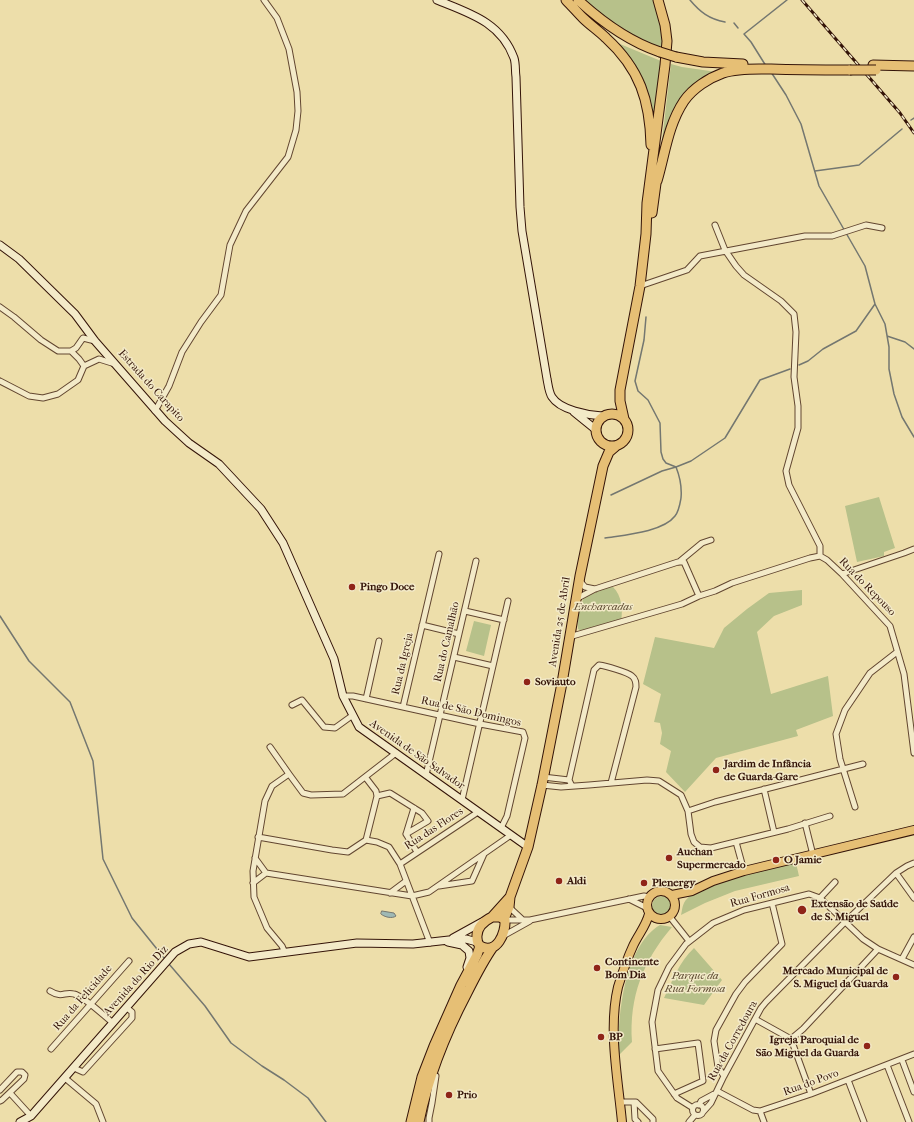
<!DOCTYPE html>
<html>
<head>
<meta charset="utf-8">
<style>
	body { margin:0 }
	canvas { display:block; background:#eddeaa }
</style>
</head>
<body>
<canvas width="914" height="1122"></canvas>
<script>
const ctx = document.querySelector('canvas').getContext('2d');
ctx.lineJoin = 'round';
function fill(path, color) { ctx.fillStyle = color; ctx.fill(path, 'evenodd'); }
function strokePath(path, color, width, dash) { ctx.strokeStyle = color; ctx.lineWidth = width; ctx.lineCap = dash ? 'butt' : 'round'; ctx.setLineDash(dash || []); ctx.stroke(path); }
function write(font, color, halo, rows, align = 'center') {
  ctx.font = font + ' "IM FELL French Canon",serif'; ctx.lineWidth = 3; ctx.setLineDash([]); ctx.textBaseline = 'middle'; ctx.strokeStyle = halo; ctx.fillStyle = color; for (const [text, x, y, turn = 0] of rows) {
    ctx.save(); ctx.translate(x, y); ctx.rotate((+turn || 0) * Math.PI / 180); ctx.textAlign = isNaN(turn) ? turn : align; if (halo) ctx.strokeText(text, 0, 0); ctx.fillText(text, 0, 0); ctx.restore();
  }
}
fill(new Path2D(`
	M581 0H654L662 29V50C632 39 607 19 581 0Z
	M609 37 620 44 661 61 653 135 651 110Z
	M671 64 682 67 717 72C708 76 698 80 690 87 676 99 668 131 661 149Z
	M879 497 895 548 884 552V556L857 562 845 506Z
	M613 587C622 596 623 610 621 622L585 633 578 629C576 617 581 605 585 594L599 588Z
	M802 590V605L774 616 757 632 771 694 828 676 833 716 796 730 798 736 716 758 685 792 666 772 671 751 660 744 662 733 660 723 654 722 661 694 643 684 655 637 714 648 724 628 747 609 769 593Z
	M474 621 491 625 484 656 466 651Z
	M796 863 799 876 735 891 705 903 681 915C682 911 682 907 684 903 698 879 769 869 796 863Z
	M652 906a10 10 0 1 1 20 0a10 10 0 1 1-20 0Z
	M660 925 672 927C643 961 629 997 632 1042L619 1055C617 1018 624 946 660 925Z
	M694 948 722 980 704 1005 664 998C673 980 679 962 694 948Z`), '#b7c18a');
const water = new Path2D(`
	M382 911 394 913 396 916C392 919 384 917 381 914Z`);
fill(water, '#9fb9b5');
strokePath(water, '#747770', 1);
strokePath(new Path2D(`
	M690 0C700 12 709 19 725 22
	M734 23 738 28
	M766 66 751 42 744 34 787 0
	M771 72 786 95 801 124 819 186 865 266 875 304 856 331 823 349 808 361 799 365
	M911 120 914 118
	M815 171 859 165 902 129
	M875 304 885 324 889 347V369L894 394 902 417 914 437
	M887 336 905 342 914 349
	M611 495 662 471 676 467 691 461 725 438 760 380 790 369
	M605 538C624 535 663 532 675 516 679 511 680 504 681 498 682 487 680 477 676 467L666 463 663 459 661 452 660 423 648 400 638 391 635 381 644 340 646 317
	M0 616 29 661 70 702 93 761 103 859 132 918 165 959
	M169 964 205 1006 231 1043 262 1066 284 1080 308 1098 326 1122`), '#747770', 1.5);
const street = new Path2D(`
	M715 225 725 250 736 266 744 275 781 301 794 314 796 332 794 377 798 406V428L786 471 789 485 820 546V556
	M640 286 687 270 700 256 805 236H832L866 225 882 228
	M0 307 14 317 41 340 58 351H71L79 359 84 366 78 380 58 394 43 398 29 396 0 381
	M71 351 76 348 83 338 95 341
	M84 366 99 359 115 364
	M155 411 169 386 182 352 201 322 221 295 230 245 246 211 288 157 296 130 298 111 297 92 289 49 277 18 264 0
	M820 556 827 560 842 574 890 626 904 674 914 753
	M679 562 702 543 711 540
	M842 574 904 553 914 549
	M579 580 585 587 595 589
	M576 599 595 589 678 562H684L699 596
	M465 611 504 620
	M422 625 459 634
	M569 637 682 604 699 596 715 591 732 583 810 558 820 556
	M454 657 493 666
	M343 696H353L480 724 523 732 525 738 507 816 501 828
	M366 699 379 641
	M292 705 302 700 324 727 335 728 353 715
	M403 707 439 554
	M270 747 289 774
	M426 775 476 561
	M543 777 569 780
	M542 785 561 787 589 785 647 780 659 781 681 795 688 811 691 834 694 842 700 847 711 848 788 829 830 816
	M572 786 569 780 594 670 599 665C606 666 627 672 632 676 636 679 636 683 636 687L611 783
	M764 789 774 832
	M377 796 390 793 422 813 428 821 406 834 417 852
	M462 800 508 601
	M855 807 840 759 836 734 845 710 870 673 897 652
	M688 811 715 802 863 764
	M805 823 813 855
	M406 834 414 808
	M258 837 332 850 348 852 366 840 377 796 376 791 366 778
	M366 840 377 842 389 847 400 864 430 943
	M736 842 744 871
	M255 858 266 873
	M400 864 478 812
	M266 873 412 896 429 892 511 835
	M896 873 914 898
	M253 883 266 873
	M439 886 472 881 484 854
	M390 893 406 881
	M820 898 835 882
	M629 899 647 908
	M509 907 523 920
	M670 917 689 941
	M505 920H530L644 896 650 897
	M503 936 530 921
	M285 953 282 946 267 928 254 897 253 871 265 801 272 786 289 774 303 793 311 795 343 794 396 753
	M902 959 914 937
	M50 991C63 999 64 991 74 994 85 997 104 1016 113 1023
	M755 1019 791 1039 811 1094
	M791 1039 803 1029 878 949
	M51 1049 129 961
	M655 1049 698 1043 703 1081 674 1094
	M902 1060 914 1092
	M887 1065 909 1122
	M74 1068 83 1072 132 1018V1012L127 1008
	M724 1076 718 1067 714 1041 716 1030 736 994 745 982 782 944 772 903
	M65 1078 96 1104 103 1122
	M848 1080 864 1122
	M0 1090 17 1072H22L25 1075 24 1079 2 1100 0 1101
	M717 1091 753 1110 760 1111 811 1094 914 1054
	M10 1093 31 1116
	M620 1102H636L653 1119V1122
	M634 1102 635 1119 638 1122
	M692.5 1110a5.5 5.5 0 1 1 11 0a5.5 5.5 0 1 1-11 0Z
	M699 1105 701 1101 714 1094
	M693 1108 677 1098 658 1071 652 1022 658 990 669 967 686 944 713 923 744 910 809 894 820 898 863 939 878 949 914 965
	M760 1111 764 1122
	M703 1112 711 1103 724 1076 761 1008 766 1002 844 923 896 873 907 866 914 863
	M429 1122V1118L432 1103 436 1076
	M689 1122 695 1115`);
const secondary = new Path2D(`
	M437 0C469 13 501 22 514 58 516 64 515 71 516 77L520 207 522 231 547 379C548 384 549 393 552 397 560 410 588 415 602 416
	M0 245 19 259 75 314 95 341 165 421 189 443 219 464 261 509 283 543 334 659 343 696 359 727 528 847
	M574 412 595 429
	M453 938 482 922
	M448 942 462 945 469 951 470 958 467 967
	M20 1122 31 1116 175 952 189 944 201 942 249 957 357 943 413 944 449 940 466 939 477 942`);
const primary = new Path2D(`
	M647 905a14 14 0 1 1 28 0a14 14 0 1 1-28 0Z
	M672 895 692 891 713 881 744 871 914 830
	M622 1122C618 1079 608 1029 618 987 622 974 627 959 633 946 638 935 646 926 649 914`);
const highway = new Path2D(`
	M566 0C572 6 577 12 583 18 590 25 599 31 606 38 640 69 650 101 651 145
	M578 0C602 22 630 42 660 52
	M676 57 703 62 743 64
	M873 65 914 66
	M657 181C665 154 668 125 684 101 693 88 709 78 723 73 738 68 756 69 771 69 798 70 824 70 850 70
	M652 213 657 176
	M596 430a16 16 0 1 1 32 0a16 16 0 1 1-32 0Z
	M624 419 620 401V390L640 286 646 234 647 203 665 65 667 41 665 25 658 0
	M492 917H500L505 920C506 932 497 956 480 946 478 944 477 941 477 938 476 927 484 921 492 917Z
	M492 917 510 897
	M504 919 509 907 510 897 528 847 542 785 562 683 580 576 603 466 609 452 616 446
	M411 1122 422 1077 434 1046 461 985 477 955 480 946
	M419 1122C428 1077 446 1033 467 993 475 977 483 961 493 947`);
strokePath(street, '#624630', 7);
strokePath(secondary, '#341408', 9);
strokePath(primary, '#341408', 10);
strokePath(highway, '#341408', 11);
strokePath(street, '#f3eac8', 5);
strokePath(secondary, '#f3eac8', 7);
strokePath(primary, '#e6bf75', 8);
strokePath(highway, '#e6bf75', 9);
const rail = new Path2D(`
	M802 0 900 113 914 133`);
strokePath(rail, '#341408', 3);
strokePath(rail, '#f3eac8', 1.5, [4.5]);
const highwayBridge = new Path2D(`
	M660 52 676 57
	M850 70H876`);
strokePath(highwayBridge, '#341408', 11, []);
strokePath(highwayBridge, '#e6bf75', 9);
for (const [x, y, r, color] of [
	[352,587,4,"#8f2418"],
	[527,682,4,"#8f2418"],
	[716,770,4,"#8f2418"],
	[669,858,4,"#8f2418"],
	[776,860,4,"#8f2418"],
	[559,881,4,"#8f2418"],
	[644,883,4,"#8f2418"],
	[802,910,5,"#8f2418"],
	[597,968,4,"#8f2418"],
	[896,977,4,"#8f2418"],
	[601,1037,4,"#8f2418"],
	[867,1046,4,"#8f2418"],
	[449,1095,4,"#8f2418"]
]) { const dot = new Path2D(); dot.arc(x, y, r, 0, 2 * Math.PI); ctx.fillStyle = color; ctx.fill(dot); strokePath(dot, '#f3eac8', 1.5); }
write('11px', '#341408', '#f3eac8', [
	["Estrada do Carapito",151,386,48],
	["Rua do Repouso",867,587,46],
	["Avenida 25 de Abril",560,622,-81],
	["Rua do Camalhão",447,642,-77],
	["Rua da Igreja",403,664,-77],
	["Rua de São Domingos",471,712,13],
	["Avenida de São Salvador",417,755,35],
	["Rua das Flores",434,829,-33],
	["Rua Formosa",760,896,-16],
	["Avenida do Rio Diz",136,981,-48],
	["Rua da Felicidade",83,998,-49],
	["Rua da Corredoura",733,1041,-61],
	["Rua do Povo",811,1083,-20]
]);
write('bold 11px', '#341408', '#f3eac8', [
	["Pingo Doce",360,587],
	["Soviauto",535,682],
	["Jardim de Infância",724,764],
	["de Guarda-Gare",724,777],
	["Auchan",677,852],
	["Supermercado",677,865],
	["O Jamie",784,860],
	["Aldi",567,881],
	["Plenergy",652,883],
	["Extensão de Saúde",811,904],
	["de S. Miguel",811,917],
	["Continente",605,962],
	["Bom Dia",605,975],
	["Mercado Municipal de",888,971,"right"],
	["S. Miguel da Guarda",888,984,"right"],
	["BP",609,1037],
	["Igreja Paroquial de",859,1040,"right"],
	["São Miguel da Guarda",859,1053,"right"],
	["Prio",457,1095]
], 'left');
write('italic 11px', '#5b482f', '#f3eac8', [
	["Encharcadas",603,607],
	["Parque da",695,976],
	["Rua Formosa",695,989]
]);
</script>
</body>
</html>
